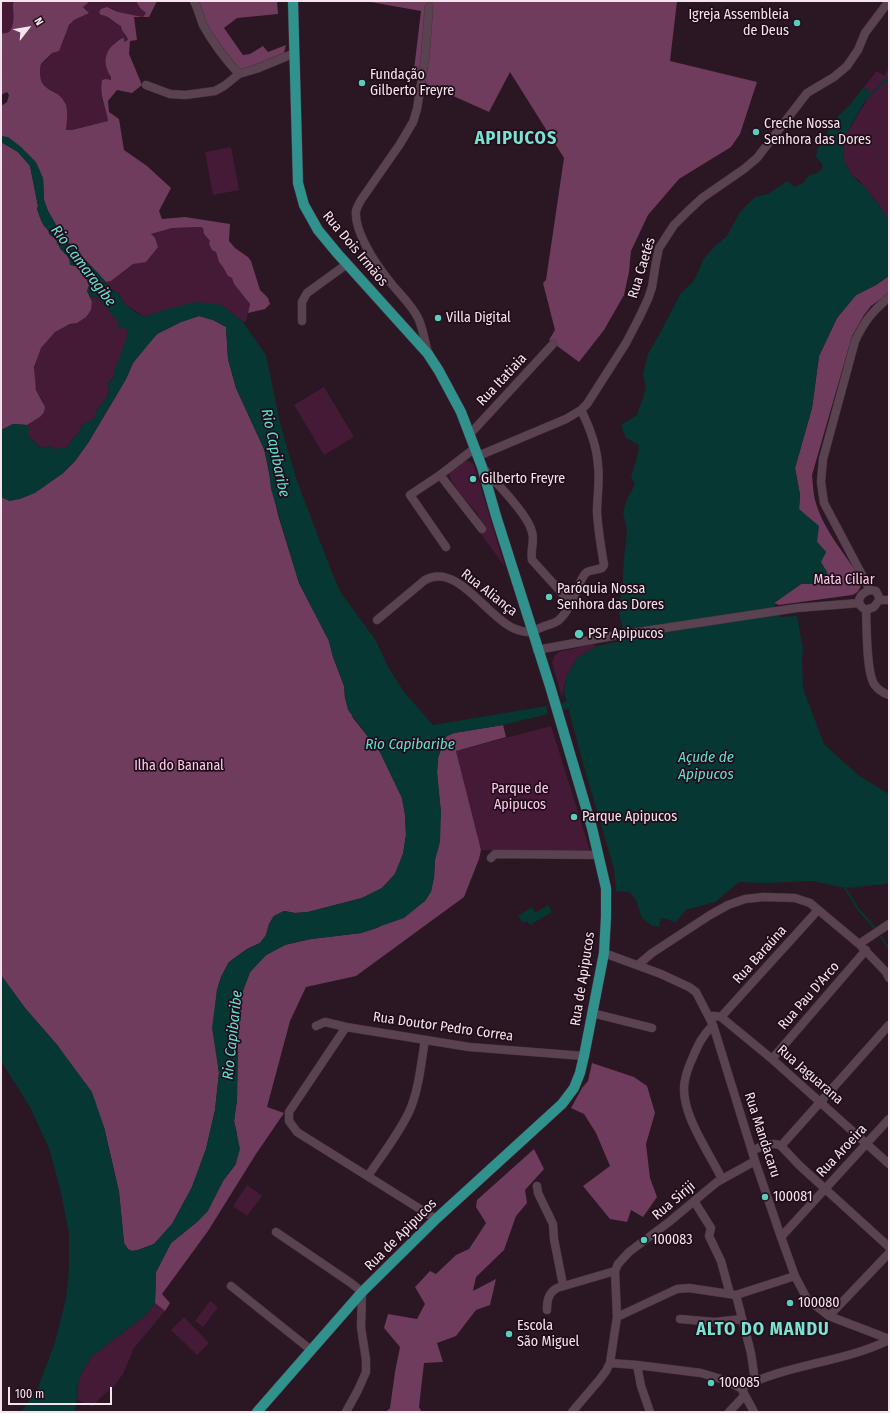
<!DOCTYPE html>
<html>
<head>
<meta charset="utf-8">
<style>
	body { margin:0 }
	#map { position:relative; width:890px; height:1413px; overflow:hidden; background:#2b1623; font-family:"Fira Sans Condensed",sans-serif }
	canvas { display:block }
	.frame { position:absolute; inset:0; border:2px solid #f3e4ed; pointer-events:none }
	.north { position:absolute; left:8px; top:8px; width:40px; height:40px; -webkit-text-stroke:3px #210d1a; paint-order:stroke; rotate:59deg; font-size:11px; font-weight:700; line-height:16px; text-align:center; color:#f3e4ed }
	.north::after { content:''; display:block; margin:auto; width:14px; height:18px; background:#f3e4ed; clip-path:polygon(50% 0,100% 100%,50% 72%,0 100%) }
	.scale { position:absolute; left:8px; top:1387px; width:104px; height:18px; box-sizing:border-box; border:2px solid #f3e4ed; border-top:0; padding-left:5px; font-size:12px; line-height:14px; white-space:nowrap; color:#f3e4ed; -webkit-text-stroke:3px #210d1a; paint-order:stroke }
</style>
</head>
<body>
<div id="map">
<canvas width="890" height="1413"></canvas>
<div class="frame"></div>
<div class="north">N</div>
<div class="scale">100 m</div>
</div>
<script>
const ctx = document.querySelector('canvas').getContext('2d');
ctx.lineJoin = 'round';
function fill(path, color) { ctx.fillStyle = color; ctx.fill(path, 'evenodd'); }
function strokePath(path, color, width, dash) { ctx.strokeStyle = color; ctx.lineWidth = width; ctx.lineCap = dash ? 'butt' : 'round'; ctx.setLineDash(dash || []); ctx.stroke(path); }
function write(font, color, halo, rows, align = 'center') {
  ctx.font = font + ' "Fira Sans Condensed",sans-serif'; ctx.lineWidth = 3.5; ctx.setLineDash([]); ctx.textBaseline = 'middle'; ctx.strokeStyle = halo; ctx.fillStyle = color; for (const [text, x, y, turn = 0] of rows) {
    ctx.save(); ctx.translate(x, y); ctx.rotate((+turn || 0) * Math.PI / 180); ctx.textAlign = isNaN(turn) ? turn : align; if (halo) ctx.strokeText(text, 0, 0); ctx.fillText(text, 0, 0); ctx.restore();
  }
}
fill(new Path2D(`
	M1 1H14L13 4C13 14 17 36 1 33Z
	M90 1H136L140 8 146 13 143 17 118 12 112 8 102 15C110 16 113 22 121 26 121 32 127 34 128 40L124 42V38C106 44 101 63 111 77V80L101 88 102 101 107 111 108 121 72 130H66L67 115 55 92 43 86 40 82 39 71 41 64 49 58 52 53 59 50C61 44 68 26 72 22 78 16 83 17 87 10L83 7Z
	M889 68V221L879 205 859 180 852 176 844 161 843 153 845 136 865 103 868 89 863 88 877 71 884 76Z
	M231 147 239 190 213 195 205 152Z
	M200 227 203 228 204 234 210 241 209 245 212 250 216 252 219 262 223 267 228 276 232 278 234 284 250 304 246 321 243 322 222 305 164 310 145 317 128 306 123 302 120 295 111 289 106 282 111 281 133 264 150 258 151 255V234L172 228Z
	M90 296 103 299 106 302H111L115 305 114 309 121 323 116 328 123 327 129 332 127 335C131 341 130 350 129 357L122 359 121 368 108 383 109 392 103 403 97 409 96 415 94 419 82 425 78 434 74 437 67 447 56 449 49 446 42 448 39 446 28 436 27 425 40 417C41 413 44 406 43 402 42 398 38 395 37 391 32 378 34 358 42 347 46 341 51 334 57 331 72 322 98 319 90 296Z
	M324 387 354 437 324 455 294 405Z
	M466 460 472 463 474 465 504 564H503L481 534 486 530V527L478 516V514C469 503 451 486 449 473Z
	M593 644 597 646 577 658 566 677 562 697 552 663 554 656 559 652Z
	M551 726 590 850 586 853 481 850 456 751Z
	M247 1185 262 1196 247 1216 233 1206Z
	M210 1301 218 1307 203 1327 195 1321Z
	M155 1303 165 1311 134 1348 123 1374 114 1386 100 1398 93 1407 77 1400 79 1378 92 1356 109 1343 146 1315Z
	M184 1317 209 1343 197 1355 171 1330Z`), '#441a37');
fill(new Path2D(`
	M14 1H90L83 7 89 13 74 20 69 25 59 51 52 53C49 57 44 60 41 64 40 66 40 71 40 73 40 94 59 87 66 105 68 112 67 122 66 130H72L108 121C106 106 99 96 102 80L106 79 111 80V77C104 67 103 54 113 45 117 42 119 39 124 38V42L128 40C127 34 121 32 121 26 113 22 110 16 101 15L99 12 101 9 107 7 118 12 143 17 146 13 140 8 136 1H157L149 17H134L137 40 130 41 129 54 142 85 132 93 117 90 108 101 109 112 119 119 124 150 147 166 171 188 159 211 162 219 185 217 230 224 229 241 235 248 248 257 251 261 260 290 268 298 270 304 265 309 248 313 250 304 234 284 232 278 228 276 223 267 219 262 216 252 212 250 209 244 210 241 204 234 203 228 200 227 172 228 151 234 155 238 158 247 146 262 133 264 111 281 106 282 63 237 48 211 44 200 43 178 8 137H1V106L7 102 9 95 7 92 1 95V33C17 36 13 14 13 4Z
	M199 1H277L278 14 237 18 224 28 243 55 250 54 263 46 268 52 286 45 284 53 240 71 219 45 206 26Z
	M365 1H677L670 61 757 82 740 134 731 147 679 179 648 215 631 251 629 272 624 295 604 330 579 362 549 340 555 330 543 283 546 280 564 158 510 72 489 112 413 78 421 11Z
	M1 142 18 152 30 166 38 206 37 209C39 214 40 218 42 222 44 228 49 228 49 234L57 240 61 250 67 254 73 266 76 265C81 270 88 278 89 286L87 291 92 302 91 310 86 317 77 323 70 324 55 332 41 348 37 359 34 367 36 390 45 407 44 412 40 417 27 425 13 424 1 430V338L2 336H1Z
	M889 276V293L871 306 864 315 852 336 812 475C813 484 813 492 815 500 823 530 846 555 862 580 861 587 859 593 852 595L779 605 774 603 801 584H818L827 572 820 562 826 552 817 542 807 517 799 509 800 495 795 468 812 408 819 356 837 318 856 295 876 285Z
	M199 316 213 320 226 327 228 359 236 388 264 449 278 515 299 583 329 641 333 657 344 686 345 698 353 718 380 752 402 798 405 815 406 835 403 854 395 874 382 888 362 898 308 912 295 913 284 911 274 916 269 924 266 935 260 943 247 949 229 962 221 977 217 990 213 1028 219 1073 215 1110 206 1149 192 1187 172 1224 154 1244 138 1250 132 1251 128 1249 124 1243 119 1192 104 1127 58 1046 25 1008 1 975V497L10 501 62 474 75 461 88 443 126 379 133 363 147 345 157 334 181 322Z
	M503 725 506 737 456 751 481 850 479 859 464 897 356 976 306 987 290 1021 267 1107 284 1113 256 1154 208 1231 162 1294 170 1303 165 1311 155 1303 156 1272 171 1243 197 1222 207 1211 223 1181 236 1164 237 1134 234 1121 237 1100 238 1029 241 996 250 972 266 955 285 945 310 939 361 933 377 928 425 901 431 891 434 877 435 860 441 813 437 773 438 758 442 746 441 743 447 736 454 733Z
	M592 1063 634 1077 647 1086 655 1113 646 1144 650 1178 657 1197 643 1217 631 1210 627 1222 610 1219 583 1186 610 1166 596 1133 584 1114 571 1108 582 1088 588 1081Z
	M534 1149 544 1169 525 1190 527 1203 516 1216 504 1250 476 1277 473 1291 496 1279 490 1305 476 1310 456 1336 437 1343 443 1362 424 1363 419 1407 422 1412H386L390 1408 395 1372 400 1347 384 1328 388 1314 417 1319 425 1304 415 1287 430 1271 436 1274 456 1255 469 1249 486 1223 476 1207 477 1200Z`), '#6f3c5e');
fill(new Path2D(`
	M863 88 868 89 869 94 845 136 843 153 844 161 852 176 864 186 873 198 879 205 889 221V276L876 285 856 295 837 318 819 356 812 408 795 468 800 495 799 509 819 526 817 542 826 552 821 562 827 572 829 579 818 584H801L774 603 780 617 797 616 803 649 802 658 803 688 824 744 858 775 889 794V883L886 884 845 888 812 881 766 883 739 882 715 902 686 910 676 922 661 918 659 927 651 925 642 918 636 900 629 892 616 891 614 869 582 760 564 692 566 677 577 658 597 646 625 640 617 602 622 595 624 558 627 531 623 512 628 497 635 485 631 476 637 458 639 445 626 438 621 425 637 415 646 388 643 374 648 354 660 333 681 293 694 281 704 258 717 244 727 236 740 212 755 197 768 194 787 181 794 187 805 182C809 169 817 180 823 166L816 157 817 150 828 132 829 125 849 106Z
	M2 136 8 137 20 146 36 162 43 178 44 200 48 211 63 237 99 274 111 289 120 295 123 302 135 312 145 317 164 310 195 302 222 305 243 322 266 355 280 423 296 478 331 570 341 593 375 639 389 669 405 693 433 725 546 706 548 714 503 725 454 733 447 736 441 743 442 745 438 758 437 773 441 813 440 842 435 860 434 877 431 892 425 901 404 918 361 933 312 939 287 944 266 955 250 972 241 996 238 1029 237 1100 234 1121 240 1149 236 1163 223 1181 208 1211 197 1222 171 1243 156 1272 155 1303 146 1315 109 1343 92 1356 85 1367 79 1378 75 1412H21L38 1388 55 1342 66 1299 69 1269V1233L60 1188 49 1148 30 1107 1 1061V975L25 1008 58 1046 92 1092 104 1127 119 1192 124 1243 128 1249 132 1251 138 1250 154 1244 172 1224 192 1187 206 1149 215 1110 219 1073 212 1028 217 990 221 977 229 962 247 949 260 943 266 935 269 924 274 916 284 911 295 913 308 912 362 898 382 888 395 874 403 854 406 835 405 815 402 798 380 752 348 710 345 698 344 685 333 657 329 641 299 583 271 489 268 464 264 449 236 388 228 359 226 327 213 320 199 316 181 322 157 334 133 363 126 379 113 401 88 443 75 461 62 474 35 493 20 499 10 501 1 497V430L13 424 27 425 29 428 28 436 39 446 42 448 49 446 56 449 67 447 74 437 78 434 82 425 94 419 96 415 97 409 103 403 109 392 108 383 117 374 122 366 121 358 124 359 128 357 129 355 127 350 130 348 128 340 129 337 127 335 128 331 123 327 115 329 120 323 114 309 115 305 111 302H106L103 299 90 296 87 291 89 286 87 280 76 266 70 265C70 256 65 255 61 249 55 242 59 240 49 234 49 228 44 228 42 222 40 218 39 214 37 209L38 206 30 166 18 152 1 142Z
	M548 905 552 912 530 925 527 921 523 923 518 916 532 907 535 913Z`), '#063732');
strokePath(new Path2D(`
	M866 99 889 77
	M845 888 858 909 874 927
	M881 937 889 949`), '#063732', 2);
strokePath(new Path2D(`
	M565 706 567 705`), '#063732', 7);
strokePath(new Path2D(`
	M100 290 125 321
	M120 373 135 332`), '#063732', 12);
const minor = new Path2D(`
	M194 1C198 9 200 17 203 25 213 43 225 59 239 74L256 69 295 53
	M146 85 170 94 185 95 215 91 224 86 239 74
	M302 321V302L307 293 347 264
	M428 353C425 342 423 330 419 320 412 304 397 292 387 278 375 263 354 231 356 211 357 207 359 204 361 200L400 144 413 122 417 109 425 58 429 7
	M470 434 553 344
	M478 456 566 419 581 410 587 404 626 343 639 318 648 299 652 287 656 262 659 248 674 225 687 212 702 198 744 169 757 158 807 93 834 77 847 66 858 50 865 33 889 1
	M483 468C495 482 528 514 532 532 535 541 530 550 532 560L571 603
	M440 475 482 529
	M446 547 410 495 440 475 475 448
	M870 590 824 503 821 482 823 459 855 341C865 320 872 312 889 297
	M870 590 876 591 879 597V600L874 607 866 610C854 603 859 594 870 590Z
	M879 600H889
	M866 610C867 627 866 671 874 684 878 690 883 693 889 695
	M377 620 425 580C457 562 486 616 513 628 518 630 523 632 528 632 534 631 540 628 545 626 550 624 556 623 559 620 569 611 574 596 579 585 581 580 583 575 587 572 591 570 597 570 602 568L604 565C601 547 598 530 597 512 597 497 600 481 598 466 597 446 590 428 581 410
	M537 650 618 635 797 608 859 603
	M491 858 495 854 599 855
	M859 944 889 924
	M604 953 661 974 689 987 696 992 713 1025 755 1161 781 1237 795 1276 807 1299 829 1316 889 1339
	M638 965 652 953 710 915 728 905 745 899 764 897 795 898 810 903 859 944 886 972 889 978
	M592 1013 652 1028
	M709 1016H715L721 1017 772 1059 889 1164
	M721 1017 818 910
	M713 1025C702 1036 698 1045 692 1059 689 1066 686 1073 685 1080 678 1110 709 1152 722 1179
	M316 1026 325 1022 346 1027 469 1047 584 1056
	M346 1027 289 1112V1121L297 1132 436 1219
	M772 1059 866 950
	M781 1146 800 1166 889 1247
	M753 1150C762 1147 772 1141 781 1146L889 1025
	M368 1176C382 1155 398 1135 409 1112 419 1090 421 1063 425 1040
	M537 1186 538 1193 553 1224 554 1239 563 1285
	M694 1201 711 1228 709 1236 721 1261 730 1294
	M276 1232 351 1283 362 1292 361 1327 366 1360V1372L358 1390 346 1412
	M781 1237 889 1119
	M231 1286 311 1350
	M736 1295 751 1353 755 1381
	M547 1310C547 1301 548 1293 557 1288L615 1271
	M829 1316 889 1253
	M617 1317 677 1289 689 1288 736 1295 795 1276
	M680 1319 715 1322 742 1319
	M610 1363 637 1365 701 1373 721 1379 741 1388 754 1412
	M637 1365 641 1386 650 1412
	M741 1388C787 1364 842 1363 889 1340
	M572 1412 600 1379 606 1371 610 1363 617 1317 615 1271 618 1264 629 1252 669 1222 717 1182 755 1161
	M729 1412 745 1395`);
const major = new Path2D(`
	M257 1412 362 1292 436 1219 562 1104 574 1088 580 1073 584 1056 604 953 606 917V888L592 828 550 686 496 516 482 467 461 412 439 371 428 354 337 253 318 230 304 205 298 183 293 1`);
strokePath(minor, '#44343e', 9);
strokePath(major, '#44343e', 11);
strokePath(minor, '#5a4251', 8);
strokePath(major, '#31918c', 10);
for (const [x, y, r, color] of [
	[797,23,4,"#59cebf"],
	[362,83,4,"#59cebf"],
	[756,132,4,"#59cebf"],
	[438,318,4,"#59cebf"],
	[473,479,4,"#59cebf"],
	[549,597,4,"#59cebf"],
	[579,634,5,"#59cebf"],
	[574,817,4,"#59cebf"],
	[765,1197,4,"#59cebf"],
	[644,1240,4,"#59cebf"],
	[790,1303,4,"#59cebf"],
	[509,1334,4,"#59cebf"],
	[711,1383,4,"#59cebf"]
]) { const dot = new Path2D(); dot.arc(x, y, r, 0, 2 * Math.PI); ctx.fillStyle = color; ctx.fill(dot); strokePath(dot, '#210d1a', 1.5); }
write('14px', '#f3e4ed', '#210d1a', [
	["Igreja Assembleia",789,15,"right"],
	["de Deus",789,31,"right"],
	["Fundação",370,75],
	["Gilberto Freyre",370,91],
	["Creche Nossa",764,124],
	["Senhora das Dores",764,140],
	["Villa Digital",446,318],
	["Gilberto Freyre",481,479],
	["Paróquia Nossa",557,589],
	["Senhora das Dores",557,605],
	["PSF Apipucos",588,634],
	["Parque Apipucos",582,817],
	["100081",773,1197],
	["100083",652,1240],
	["100080",798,1303],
	["Escola",517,1326],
	["São Miguel",517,1342],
	["100085",719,1383]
], 'left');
write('14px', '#f3e4ed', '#210d1a', [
	["Rua Dois Irmãos",355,249,50],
	["Rua Caetés",642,268,-73],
	["Rua Itatiaia",502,380,-47],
	["Rua Aliança",489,593,38],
	["Rua Baraúna",760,955,-48],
	["Rua de Apipucos",583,979,-81],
	["Rua Pau D'Arco",809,996,-49],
	["Rua Doutor Pedro Correa",443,1027,8],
	["Rua Jaguarana",810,1075,41],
	["Rua Mandacaru",762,1135,72],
	["Rua Aroeira",842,1151,-47],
	["Rua Siriji",674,1201,-40],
	["Rua de Apipucos",401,1235,-45]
]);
write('14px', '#fdcbea', '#210d1a', [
	["Mata Ciliar",844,580],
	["Ilha do Bananal",179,766],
	["Parque de",520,789],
	["Apipucos",520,805]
]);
write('italic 15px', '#62e0cf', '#210d1a', [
	["Rio Camaragibe",83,266,53],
	["Rio Capibaribe",275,453,78],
	["Rio Capibaribe",410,745],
	["Açude de",706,758],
	["Apipucos",706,775],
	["Rio Capibaribe",233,1035,-84]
]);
ctx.letterSpacing = '1px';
write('bold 18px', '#7ae2d3', '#210d1a', [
	["APIPUCOS",516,139],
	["ALTO DO MANDU",763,1330]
]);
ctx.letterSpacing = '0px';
</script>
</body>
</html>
